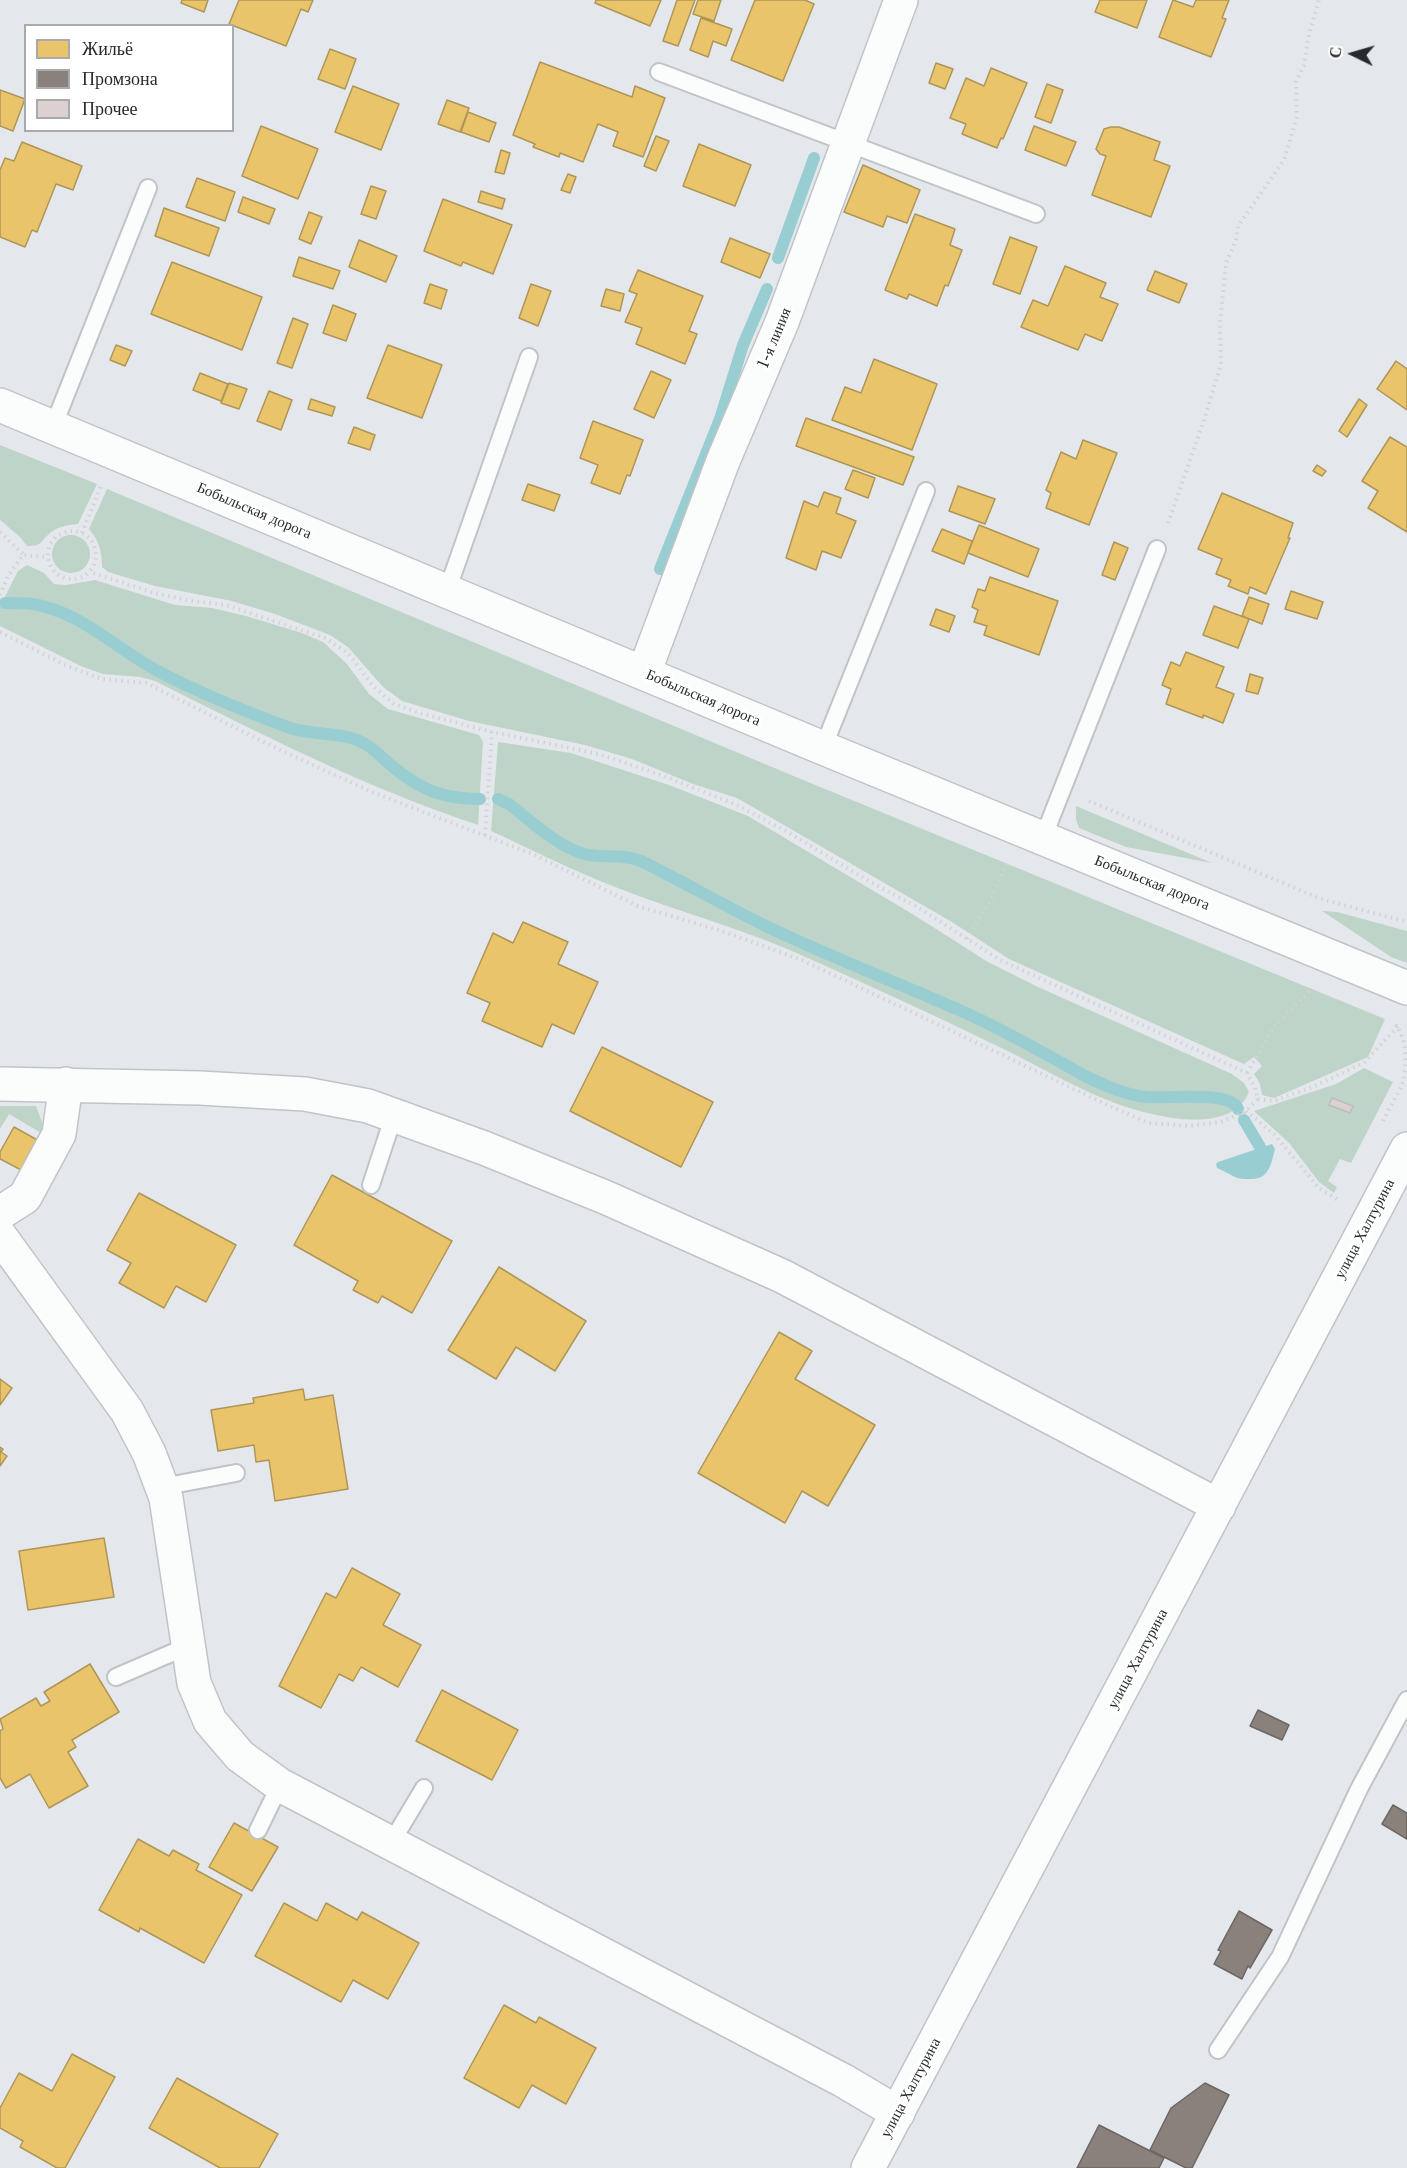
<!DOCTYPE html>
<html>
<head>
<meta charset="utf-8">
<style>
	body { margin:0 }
	#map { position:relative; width:1407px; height:2168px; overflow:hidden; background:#e4e8ec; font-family:"Libre Baskerville",serif }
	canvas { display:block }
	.legend { position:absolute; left:24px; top:24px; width:210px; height:108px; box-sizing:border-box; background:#fff; border:2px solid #a9aaab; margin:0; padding:8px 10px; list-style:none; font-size:18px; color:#272a2d }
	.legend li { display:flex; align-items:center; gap:12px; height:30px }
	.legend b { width:30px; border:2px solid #a9aaab }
	.north { position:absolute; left:1323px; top:24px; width:60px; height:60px; -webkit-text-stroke:4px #fff; paint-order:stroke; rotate:275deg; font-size:16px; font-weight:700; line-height:24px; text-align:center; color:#272a2d }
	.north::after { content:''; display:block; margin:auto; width:21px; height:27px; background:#272a2d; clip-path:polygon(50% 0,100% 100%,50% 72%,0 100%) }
</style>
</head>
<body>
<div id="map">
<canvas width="1407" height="2168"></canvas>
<ul class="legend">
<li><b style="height:16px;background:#e9c46a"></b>Жильё</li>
<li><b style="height:16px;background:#8a817c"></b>Промзона</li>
<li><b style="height:16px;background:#dbd1d0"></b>Прочее</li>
</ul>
<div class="north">С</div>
</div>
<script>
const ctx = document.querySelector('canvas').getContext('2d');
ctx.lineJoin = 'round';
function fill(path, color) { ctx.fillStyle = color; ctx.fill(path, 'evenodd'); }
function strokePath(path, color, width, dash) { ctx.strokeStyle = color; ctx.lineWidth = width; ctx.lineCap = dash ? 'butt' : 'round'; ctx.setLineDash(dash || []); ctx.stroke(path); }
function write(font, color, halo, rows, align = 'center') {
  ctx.font = font + ' "Libre Baskerville",serif'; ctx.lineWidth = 6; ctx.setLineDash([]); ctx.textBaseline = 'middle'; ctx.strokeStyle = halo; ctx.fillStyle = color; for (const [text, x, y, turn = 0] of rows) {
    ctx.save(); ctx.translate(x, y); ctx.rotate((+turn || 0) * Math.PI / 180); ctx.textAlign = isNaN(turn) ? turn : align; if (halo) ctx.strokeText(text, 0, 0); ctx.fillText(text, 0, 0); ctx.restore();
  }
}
fill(new Path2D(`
	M0 445 97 484 78 524C68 525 59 526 50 533 39 542 44 546 27 546L20 537 0 520Z
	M107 489 796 777 1385 1019 1368 1057 1274 1098 1262 1095 1260 1084 1254 1074 1262 1066 1254 1057 1244 1064 1009 959 952 922 737 798 693 784 632 759 585 745 469 721 402 701 383 687 348 647 330 635 275 614 232 601 155 586 108 572 102 567C102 552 99 540 89 529Z
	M52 554a19 19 0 1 1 38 0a19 19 0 1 1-38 0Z
	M27 565 44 573 54 584 66 585 95 580 175 605 212 608 246 616 302 633 323 642 347 664 369 694 388 709 479 735 483 742 478 825C366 788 261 734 155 681L140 677 103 674 83 667 0 626V606L18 571Z
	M498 742 571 753 669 785 748 816 914 915 988 962 1036 986 1232 1074 1244 1083 1249 1092C1234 1128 1182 1121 1152 1114 1096 1102 1046 1069 995 1045 934 1015 872 987 810 959 750 931 685 914 623 890 578 873 534 851 491 831Z
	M1076 806 1212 863 1126 847 1079 828 1076 819Z
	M1322 911 1337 912 1407 931V963L1391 957Z
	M1364 1068 1393 1082 1351 1163 1340 1159 1328 1181 1337 1187 1334 1193 1319 1182 1289 1143 1254 1111 1336 1084Z
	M0 1106H36L42 1122 43 1134 9 1114 0 1129Z`), '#bed4c8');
fill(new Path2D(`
	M1272 1144 1275 1149C1271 1164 1269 1180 1250 1179 1245 1179 1239 1179 1235 1177 1229 1174 1224 1171 1217 1168L1216 1164 1218 1162Z`), '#98cdd2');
const homes = new Path2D(`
	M182 0H208L204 12 181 3Z
	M239 0H313L308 12 301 9 286 46 229 24Z
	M596 0H661L650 26 595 3Z
	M677 0H695L678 46 663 41Z
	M698 0H721L714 21 693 14Z
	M755 0H805L814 4 783 81 731 60Z
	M1100 0H1147L1137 28 1095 12Z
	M1173 0 1193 7 1196 0H1229L1222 18 1226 19 1211 57 1159 37Z
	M701 18 732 29 726 46 713 41 708 57 690 50Z
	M330 49 356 59 345 89 318 79Z
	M540 62 632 97 635 86 665 98 643 157 613 146 618 132 598 124 583 162 560 153 559 157 533 147 535 144 513 135Z
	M936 63 953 69 945 89 929 83Z
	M991 68 1027 83 1003 139 1001 138 997 148 962 134 966 124 950 118 966 78 984 86Z
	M1047 84 1063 90 1051 123 1035 117Z
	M353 86 399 104 381 150 335 132Z
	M0 90 25 99 13 131 0 126Z
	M447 100 469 108 460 132 438 124Z
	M468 112 496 123 489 142 461 132Z
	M261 126 318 149 298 199 242 176Z
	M1034 126 1076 142 1066 166 1025 150Z
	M1111 127H1119L1160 142 1154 160 1170 166 1151 217 1092 195 1106 156 1100 154 1096 149 1104 129Z
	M656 136 669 141 656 171 644 166Z
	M22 142 82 166 73 190 56 184 37 232 32 230 25 247 0 237V170L5 158 14 161Z
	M699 144 751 165 735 206 683 186Z
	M501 150 510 153 504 174 495 172Z
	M863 165 920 190 907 223 887 216 883 227 844 212Z
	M568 174 576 177 570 193 561 190Z
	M197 178 235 192 225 221 186 207Z
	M371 186 386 191 376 219 361 214Z
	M481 191 505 199 502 209 478 202Z
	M243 197 275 209 269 224 238 212Z
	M443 199 512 225 493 274 463 262 461 266 424 251Z
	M164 208 219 228 209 256 155 236Z
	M309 212 322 217 311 244 299 239Z
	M915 214 955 229 950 245 962 250 948 286 945 285 937 306 909 294 907 299 885 290Z
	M1010 237 1037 247 1020 294 993 284Z
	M730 238 770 254 760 278 721 262Z
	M359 240 397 256 386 282 349 267Z
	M299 257 340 271 333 289 293 276Z
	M172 262 262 297 242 350 151 314Z
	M1065 266 1106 283 1100 297 1118 304 1102 341 1085 334 1078 350 1021 327 1033 300 1048 306Z
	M638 270 703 296 689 331 697 334 685 364 636 344 642 328 625 322 637 294 629 291Z
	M1155 271 1187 284 1179 303 1147 290Z
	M430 284 447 290 441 309 424 303Z
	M531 284 551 291 538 326 519 318Z
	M606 289 624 294 620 311 601 306Z
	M333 305 356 314 346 341 323 333Z
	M293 318 308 324 292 368 277 363Z
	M116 345 132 351 125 366 110 360Z
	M388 345 442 365 422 418 367 398Z
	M874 359 937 384 912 450 832 420 845 387 861 393Z
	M1396 361 1407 369V410L1377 389Z
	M651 371 671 380 654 418 634 409Z
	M200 373 228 384 221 401 193 390Z
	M229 383 247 389 239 409 221 403Z
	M269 391 292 400 281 430 257 421Z
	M311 399 335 407 332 416 308 409Z
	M1359 399 1367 405 1347 437 1339 431Z
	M806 418 914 457 903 485 796 446Z
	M593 421 643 440 630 476 627 475 620 494 591 483 598 465 580 458Z
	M354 427 375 435 370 450 348 443Z
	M1390 437 1407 447V532L1368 508 1378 491 1362 481Z
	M1083 440 1117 453 1089 525 1046 508 1051 493 1046 490 1061 452 1076 459Z
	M1317 465 1326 471 1322 476 1313 471Z
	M853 470 875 478 868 498 845 489Z
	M528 484 560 495 554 511 522 500Z
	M958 486 995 499 985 524 949 511Z
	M824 492 841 498 836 513 856 521 841 558 822 551 816 570 786 558 804 501 818 507Z
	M1222 493 1293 523 1288 538H1290L1266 594 1250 587 1248 594 1228 586 1231 580 1216 574 1222 559 1198 549Z
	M979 525 1039 549 1028 577 968 553Z
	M942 529 972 541 964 564 932 551Z
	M1114 542 1128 548 1115 580 1102 575Z
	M990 577 1058 601 1039 655 984 635 987 626 974 622 978 610 972 607 978 589 985 591Z
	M1291 591 1323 602 1317 619 1285 609Z
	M1249 597 1269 604 1262 624 1242 616Z
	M1214 606 1249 619 1238 648 1203 635Z
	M936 609 955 616 949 632 930 625Z
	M1186 652 1224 667 1216 687 1234 694 1223 723 1203 715V718L1166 704 1171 689 1162 685 1171 662 1180 666Z
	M1250 674 1263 678 1258 694 1246 691Z
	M523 922 568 942 558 964 598 982 574 1034 552 1024 542 1047 482 1021 490 1003 467 993 493 933 513 943Z
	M602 1047 713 1102 681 1167 570 1111Z
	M14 1127 41 1142 25 1172 0 1159V1152Z
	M332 1175 452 1241 412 1313 382 1296 378 1303 353 1290 358 1281 294 1245Z
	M139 1193 236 1245 206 1302 176 1286 164 1308 119 1283 131 1263 107 1250Z
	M499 1267 586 1321 555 1371 516 1347 496 1379 448 1350Z
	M779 1332 812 1351 795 1379 875 1425 828 1506 802 1491 785 1523 698 1473Z
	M0 1379 12 1388 0 1405Z
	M303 1389 305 1400 333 1395 348 1489 275 1501 269 1460 256 1462 254 1445 218 1451 211 1410 254 1403 253 1398Z
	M0 1447 3 1449 1 1452 7 1456 0 1466Z
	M104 1538 114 1597 28 1610 19 1551Z
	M352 1568 400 1594 383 1625 421 1645 398 1687 361 1667 353 1681 339 1674 321 1708 279 1686 326 1593 336 1598Z
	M90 1664 119 1712 72 1740 76 1747 68 1752 88 1786 49 1808 30 1774 6 1788 0 1778V1731L3 1729 0 1719 36 1698 41 1706 50 1701 44 1692Z
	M442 1690 518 1730 492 1780 416 1741Z
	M234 1823 278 1847 252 1891 209 1867Z
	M138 1839 169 1856 173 1850 199 1864 196 1870 242 1895 204 1963 140 1928 139 1932 99 1910Z
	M284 1903 317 1921 326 1903 357 1920 362 1912 419 1943 388 1999 353 1980 341 2002 255 1956Z
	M504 2005 536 2023 539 2017 596 2048 566 2104 532 2085 519 2108 464 2078Z
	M72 2054 115 2077 65 2168H57L20 2147 23 2141 0 2128V2108L19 2073 52 2091Z
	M177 2078 278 2134 259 2168H220L149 2128Z`);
fill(homes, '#e9c46a');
strokePath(homes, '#af9658', 1.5);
const industry = new Path2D(`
	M1258 1710 1289 1725 1282 1740 1250 1726Z
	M1393 1805 1407 1813V1839L1382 1824Z
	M1239 1911 1272 1930 1250 1968 1248 1966 1242 1979 1214 1964 1221 1951 1218 1950Z
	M1205 2083 1229 2095 1192 2168H1186L1150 2150 1171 2108Z
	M1099 2125 1164 2158 1159 2168H1077Z`);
fill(industry, '#8a817c');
strokePath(industry, '#6c6764', 1.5);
strokePath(new Path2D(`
	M778 258 814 158
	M660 569 720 419 743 345 767 289
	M5 603C14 603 24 603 33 604 81 612 115 648 156 670 199 693 244 711 290 728 314 736 343 731 365 744 375 749 384 760 393 767 421 790 444 799 480 799
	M498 799 509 804C531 821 557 846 584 854 603 859 621 853 641 861 684 882 726 907 770 928 835 959 901 984 966 1013 1008 1032 1047 1055 1087 1077 1106 1086 1126 1095 1147 1097 1166 1099 1231 1090 1238 1109
	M1244 1120 1260 1147`), '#98cdd2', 12);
const building = new Path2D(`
	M1332 1098 1353 1106 1350 1113 1329 1105Z`);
fill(building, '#dbd1d0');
strokePath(building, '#bdbdbe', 1.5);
const lane = new Path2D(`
	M659 72 1036 214
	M53 427 148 188
	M447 591 529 357
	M823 748 926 491
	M1043 838 1157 549
	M371 1185 394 1115
	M162 1487 236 1473
	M116 1677 188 1646
	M258 1830 280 1785
	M391 1843 424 1788
	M1218 2050 1280 1957 1359 1789 1407 1700`);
const street = new Path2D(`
	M644 673 723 461 782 322 901 0
	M0 1084 200 1088 305 1094 368 1106 484 1148 607 1198 782 1276 1219 1506
	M0 1213 25 1197 59 1134 66 1084
	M0 1236 127 1411 149 1453 166 1498 194 1683 210 1721 240 1756 280 1785 844 2081 898 2113
	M868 2168 1407 1149`);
const secondary = new Path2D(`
	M0 405 823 748 1407 988`);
strokePath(lane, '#c1c4c7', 20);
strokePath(street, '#c1c4c7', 36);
strokePath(secondary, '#c1c4c7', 36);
strokePath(new Path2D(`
	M1168 523 1204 420 1221 364 1220 323 1226 263 1236 240 1238 226 1284 160 1297 116 1296 82 1304 65 1309 34 1319 0
	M48 555a24 24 0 1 1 48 0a24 24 0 1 1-48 0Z
	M0 532 23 554
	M82 533 101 486
	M0 595 8 576 23 555 47 557
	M0 632 67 666 101 679 146 683 276 748 372 792 535 855 638 906 728 933 804 961 1112 1107 1149 1123 1189 1126 1221 1122 1246 1111 1258 1099 1255 1088 1247 1073 1000 960 916 906 872 883 786 831 737 805 661 775 599 754 492 732 420 713 394 704 373 686 348 653 325 638 225 605 187 600 154 593 90 572
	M1089 801 1321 899 1407 922
	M485 835 492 732
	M967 939 991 899 1007 863
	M1247 1073 1275 1025 1312 989
	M1258 1099 1274 1101 1315 1086 1365 1062 1398 1026
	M1246 1111 1274 1134 1319 1188 1340 1201
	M1383 1121C1389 1108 1398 1095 1403 1082 1407 1064 1407 1036 1394 1023`), '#d1d3d4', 4, [1.5, 4.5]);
strokePath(lane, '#fbfcfc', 16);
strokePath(street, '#fbfcfc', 33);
strokePath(secondary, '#fbfcfc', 33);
write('15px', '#272a2d', '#fff', [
	["1-я линия",775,338,-68],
	["Бобыльская дорога",254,511,23],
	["Бобыльская дорога",703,698,23],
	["Бобыльская дорога",1152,883,22],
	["улица Халтурина",1365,1229,-62],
	["улица Халтурина",1138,1659,-62],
	["улица Халтурина",911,2088,-62]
]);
</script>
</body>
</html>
